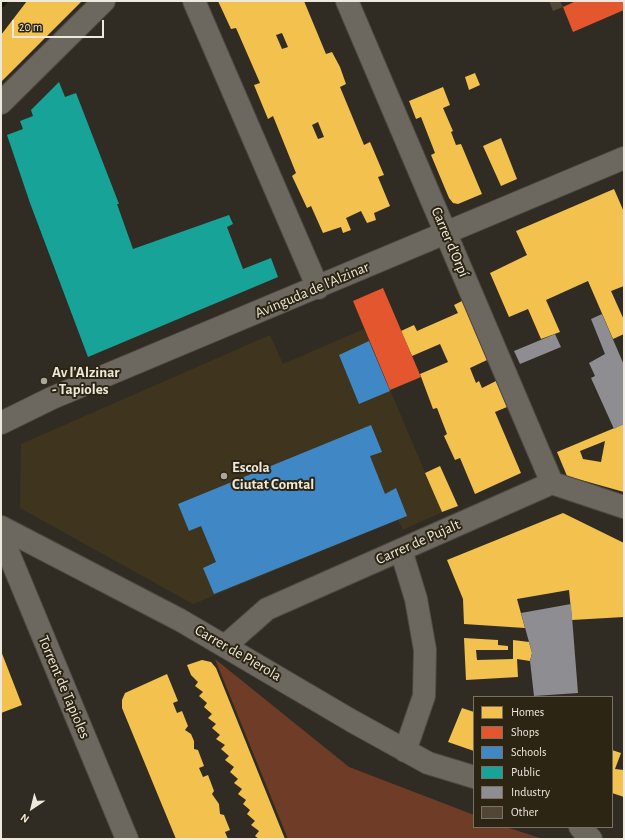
<!DOCTYPE html>
<html>
<head>
<meta charset="utf-8">
<style>
	body { margin:0 }
	#map { position:relative; width:625px; height:840px; overflow:hidden; background:#312c23; font-family:"Alegreya Sans",sans-serif }
	canvas { display:block }
	.frame { position:absolute; inset:0; border:2px solid #eee8dd; pointer-events:none }
	.legend { position:absolute; left:473px; top:696px; width:140px; height:132px; box-sizing:border-box; background:#2d2513; border:1px solid #7a7364; margin:0; padding:5px 7px; list-style:none; font-size:12px; color:#eee8dd }
	.legend li { display:flex; align-items:center; gap:8px; height:20px }
	.legend b { width:20px; border:1px solid #7a7364 }
	.north { position:absolute; left:12px; top:788px; width:40px; height:40px; -webkit-text-stroke:3px #2d2513; paint-order:stroke; rotate:215deg; font-size:11px; font-weight:700; line-height:16px; text-align:center; color:#eee8dd }
	.north::after { content:''; display:block; margin:auto; width:14px; height:18px; background:#eee8dd; clip-path:polygon(50% 0,100% 100%,50% 72%,0 100%) }
	.scale { position:absolute; left:12px; top:20px; width:92px; height:18px; box-sizing:border-box; border:2px solid #eee8dd; border-top:0; padding-left:5px; font-size:12px; line-height:14px; white-space:nowrap; color:#eee8dd; -webkit-text-stroke:3px #2d2513; paint-order:stroke }
</style>
</head>
<body>
<div id="map">
<canvas width="625" height="840"></canvas>
<div class="frame"></div>
<ul class="legend">
<li><b style="height:11px;background:#f2c14e"></b>Homes</li>
<li><b style="height:11px;background:#e4572e"></b>Shops</li>
<li><b style="height:11px;background:#3f88c5"></b>Schools</li>
<li><b style="height:11px;background:#17a398"></b>Public</li>
<li><b style="height:11px;background:#8d8d92"></b>Industry</li>
<li><b style="height:11px;background:#524636"></b>Other</li>
</ul>
<div class="north">N</div>
<div class="scale">20 m</div>
</div>
<script>
const ctx = document.querySelector('canvas').getContext('2d');
ctx.lineJoin = 'round';
function fill(path, color) { ctx.fillStyle = color; ctx.fill(path, 'evenodd'); }
function strokePath(path, color, width, dash) { ctx.strokeStyle = color; ctx.lineWidth = width; ctx.lineCap = dash ? 'butt' : 'round'; ctx.setLineDash(dash || []); ctx.stroke(path); }
function write(font, color, halo, rows, align = 'center') {
  ctx.font = font + ' "Alegreya Sans",sans-serif'; ctx.lineWidth = 4; ctx.setLineDash([]); ctx.textBaseline = 'middle'; ctx.strokeStyle = halo; ctx.fillStyle = color; for (const [text, x, y, turn = 0] of rows) {
    ctx.save(); ctx.translate(x, y); ctx.rotate((+turn || 0) * Math.PI / 180); ctx.textAlign = isNaN(turn) ? turn : align; if (halo) ctx.strokeText(text, 0, 0); ctx.fillText(text, 0, 0); ctx.restore();
  }
}
fill(new Path2D(`
	M364 329 442 512 403 530 398 520 193 604 20 508 21 444 270 335 283 364Z`), '#3f351e');
fill(new Path2D(`
	M215 659 349 767 474 815V827H506L543 839H288Z`), '#6f3c27');
fill(new Path2D(`
	M27 1H82L1 82V35Z
	M218 1H304L326 54 332 52 340 67 346 84 340 87 364 145 370 142 384 175 378 177 390 206 374 213 376 220 367 223 361 211 346 218 351 230 343 233 341 227 323 233 311 206 307 208 292 176 296 173 273 116 268 119 254 85 260 83 236 28 231 29ZM282 33 288 47 282 49 276 35ZM318 122 324 137 318 139 312 125Z
	M475 73 480 85 469 90 465 77Z
	M443 87 450 105 443 108 453 131 451 132 456 145 461 144 482 194 458 204 453 203 449 198 431 155 435 153 421 117 416 119 409 101Z
	M501 138 517 179 501 186 483 146Z
	M614 189 624 212V286L611 291 624 320V334L613 339 588 281 546 300 560 332 541 339 528 309 509 317 490 273 527 255 516 231Z
	M462 301 487 360 470 368 476 383 479 381 482 388 496 381 507 407 495 412 521 473 475 494 460 458 455 460 444 436 447 434 437 408 433 409 420 374 448 362 440 344 412 356 401 331 414 325 417 331 458 313 454 305Z
	M624 424V492L567 476 557 452ZM605 441 601 462 583 459 580 451Z
	M440 466 458 506 442 512 425 473Z
	M563 513 624 543V617L572 620 569 590 517 599 525 628 464 624 463 599 447 560Z
	M464 638 498 640V645L508 646V650H476L477 660 513 659V640L529 642 532 653 530 661 517 659 518 677 466 680Z
	M1 651 22 705 1 713Z
	M202 660 211 662 216 668 285 839H259L255 836 259 831 251 825 255 821 247 814 250 810 243 804 246 800 238 794 242 789 234 783 238 779 230 772 234 767 225 760 229 756 221 749 225 745 216 739 220 735 212 728 216 724 208 718 212 714 204 707 207 703 199 696 203 692 195 686 198 682 191 675 187 665Z
	M167 674 178 701 173 703 177 713 182 711 188 726 185 730 191 734 194 741V749L198 750 204 766 199 768 203 777 208 775 214 791 212 794 219 804 220 814 224 815 230 830 225 832 228 839H176L122 708V700L125 693Z
	M462 708 474 712V751L448 742Z
	M612 750 621 753 615 769 624 770V797L612 793Z`), '#f2c14e');
fill(new Path2D(`
	M576 1H624V10L573 32 563 7Z
	M383 288 421 377 390 390 353 301Z`), '#e4572e');
fill(new Path2D(`
	M369 341 390 391 359 404 339 355Z
	M371 425 382 452 370 456 385 494 396 488 407 516 214 594 203 568 216 562 201 526 189 531 178 504Z`), '#3f88c5');
fill(new Path2D(`
	M59 82 65 97 76 93 119 204H117L133 249 229 215 233 224 227 227 243 269 271 258 278 277 88 357 30 203 7 135 23 129 20 121 33 116 31 110Z`), '#17a398');
fill(new Path2D(`
	M602 314 624 365V424L614 429 591 378 595 376 589 363 605 354 591 319Z
	M555 334 561 347 520 364 514 351Z
	M571 604 578 693 534 696 530 661 532 653 521 613Z`), '#8d8d92');
strokePath(new Path2D(`
	M1 3 3 1`), '#101d03', 9);
fill(new Path2D(`
	M549 1H560L563 7 553 11Z`), '#524636');
const minor = new Path2D(`
	M194 1 318 288
	M347 1 552 483
	M1 103 104 1
	M1 423 52 398 624 158
	M1 527 180 620 352 721 428 763 474 777
	M1 535 127 839
	M401 550 416 599 425 650 424 696 405 751
	M225 646 267 609 552 483 624 507
	M580 827 591 839`);
strokePath(minor, '#4f4a43', 24);
strokePath(minor, '#6c6860', 22);
for (const [x, y, r, color] of [
	[44,381,4,"#aca69c"],
	[224,476,4,"#aca69c"]
]) { const dot = new Path2D(); dot.arc(x, y, r, 0, 2 * Math.PI); ctx.fillStyle = color; ctx.fill(dot); strokePath(dot, '#2d2513', 1.5); }
write('15px', '#eee8dd', '#2d2513', [
	["Carrer d'Orpí",450,242,67],
	["Avinguda de l'Alzinar",312,290,-23],
	["Carrer de Pujalt",418,542,-24],
	["Carrer de Pierola",238,653,30],
	["Torrent de Tapioles",64,687,67]
]);
write('bold 15px', '#eee8dd', '#2d2513', [
	["Av l'Alzinar",52,372],
	["- Tapioles",52,389],
	["Escola",232,467],
	["Ciutat Comtal",232,484]
], 'left');
</script>
</body>
</html>
